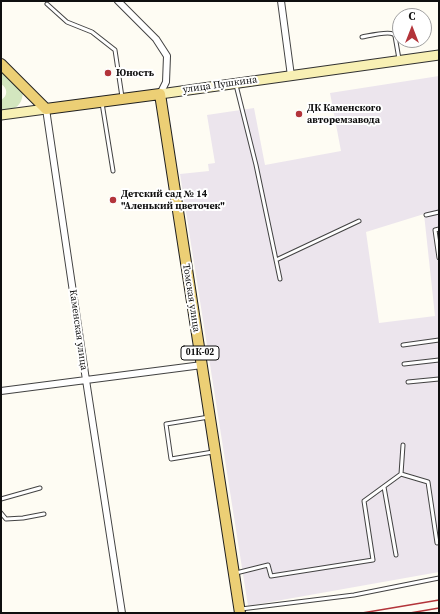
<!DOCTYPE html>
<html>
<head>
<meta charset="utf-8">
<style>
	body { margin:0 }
	#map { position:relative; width:440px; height:614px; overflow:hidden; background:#fefcf3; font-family:"Source Serif 4",serif }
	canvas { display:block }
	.frame { position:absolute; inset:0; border:2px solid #0f0f0f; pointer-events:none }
	.north { position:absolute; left:392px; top:8px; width:40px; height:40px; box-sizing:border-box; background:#fff; border:1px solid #9f9f9f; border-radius:50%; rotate:0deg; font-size:11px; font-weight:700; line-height:16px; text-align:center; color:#0f0f0f }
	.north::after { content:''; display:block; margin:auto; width:14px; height:18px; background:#b3343a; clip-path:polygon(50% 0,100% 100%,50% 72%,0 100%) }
</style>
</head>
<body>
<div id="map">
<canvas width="440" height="614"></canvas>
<div class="frame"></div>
<div class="north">С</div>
</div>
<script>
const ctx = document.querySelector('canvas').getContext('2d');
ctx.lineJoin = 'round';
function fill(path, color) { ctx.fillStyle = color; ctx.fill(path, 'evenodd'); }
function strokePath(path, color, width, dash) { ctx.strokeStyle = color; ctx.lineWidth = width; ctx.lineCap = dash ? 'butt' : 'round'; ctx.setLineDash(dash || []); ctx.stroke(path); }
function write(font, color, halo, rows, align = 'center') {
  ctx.font = font + ' "Source Serif 4",serif'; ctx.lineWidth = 4; ctx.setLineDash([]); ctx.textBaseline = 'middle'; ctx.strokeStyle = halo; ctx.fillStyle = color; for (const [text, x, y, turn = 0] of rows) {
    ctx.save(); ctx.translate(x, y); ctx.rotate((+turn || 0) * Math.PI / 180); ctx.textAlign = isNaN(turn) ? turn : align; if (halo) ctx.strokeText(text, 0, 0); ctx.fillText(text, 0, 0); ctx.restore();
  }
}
fill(new Path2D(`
	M439 76V572L248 606 180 174 209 171 208 164 215 163 207 115 254 108 265 165 341 151 330 93ZM424 214 435 316 379 323 366 232Z`), '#ece5ed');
fill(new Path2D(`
	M1 67 23 92C22 107 14 110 1 111V100C8 96 8 88 1 84Z`), '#d3e6bf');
const lane = new Path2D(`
	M47 4 67 22 92 32 115 50 122 97
	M362 37C368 36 387 31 393 34 394 34 394 35 395 36L399 59
	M236 85 256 165 280 279
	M102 103 113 171
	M426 215 439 212
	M439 229 435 230 439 258
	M276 260 359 221
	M403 345 439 340
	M404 364 439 360
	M408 382 439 379
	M209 417 166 424 171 459 213 452
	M401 474 428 482 437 543
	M384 487 396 555
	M1 499 40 488
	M1 513 6 519 23 518 44 514
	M236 573 268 565 271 576 373 560 364 501 401 474 403 445
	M241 609 354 595 439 578`);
const street = new Path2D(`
	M118 1 156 39 167 56 166 82 160 94
	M281 1 291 76
	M46 109 86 380 122 613
	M1 391 202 365`);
const secondary = new Path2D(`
	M160 94 439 55
	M1 115 46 109`);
const primary = new Path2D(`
	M1 64 46 109 160 94 240 613`);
strokePath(lane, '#424242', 5);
strokePath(street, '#424242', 8);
strokePath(secondary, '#313131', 11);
strokePath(primary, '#202020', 12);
strokePath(lane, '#fff', 3);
strokePath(street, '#fff', 6);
strokePath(secondary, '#f8f0b4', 9);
strokePath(primary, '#eccf75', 10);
strokePath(new Path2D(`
	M362 613 439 600
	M410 613 439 608`), '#b3343a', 1.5);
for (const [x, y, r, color] of [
	[108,73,4,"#b3343a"],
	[299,114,4,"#b3343a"],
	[113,200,4,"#b3343a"]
]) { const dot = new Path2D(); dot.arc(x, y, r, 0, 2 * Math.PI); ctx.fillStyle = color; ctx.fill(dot); strokePath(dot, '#fff', 1.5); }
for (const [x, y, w] of [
	[200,353,38]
]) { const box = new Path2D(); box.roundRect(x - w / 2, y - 7, w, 14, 3); ctx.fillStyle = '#fff'; ctx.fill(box); strokePath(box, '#0f0f0f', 1); }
write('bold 9px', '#0f0f0f', null, [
	["01К-02",200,353]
]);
write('bold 10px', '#0f0f0f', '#fff', [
	["Юность",116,73],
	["ДК Каменского",307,108],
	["авторемзавода",307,120],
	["Детский сад № 14",121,194],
	["\"Аленький цветочек\"",121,206]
], 'left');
write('10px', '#0f0f0f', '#fff', [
	["улица Пушкина",220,85,-8],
	["Томская улица",191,298,81],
	["Каменская улица",78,330,82]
]);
</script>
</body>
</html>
